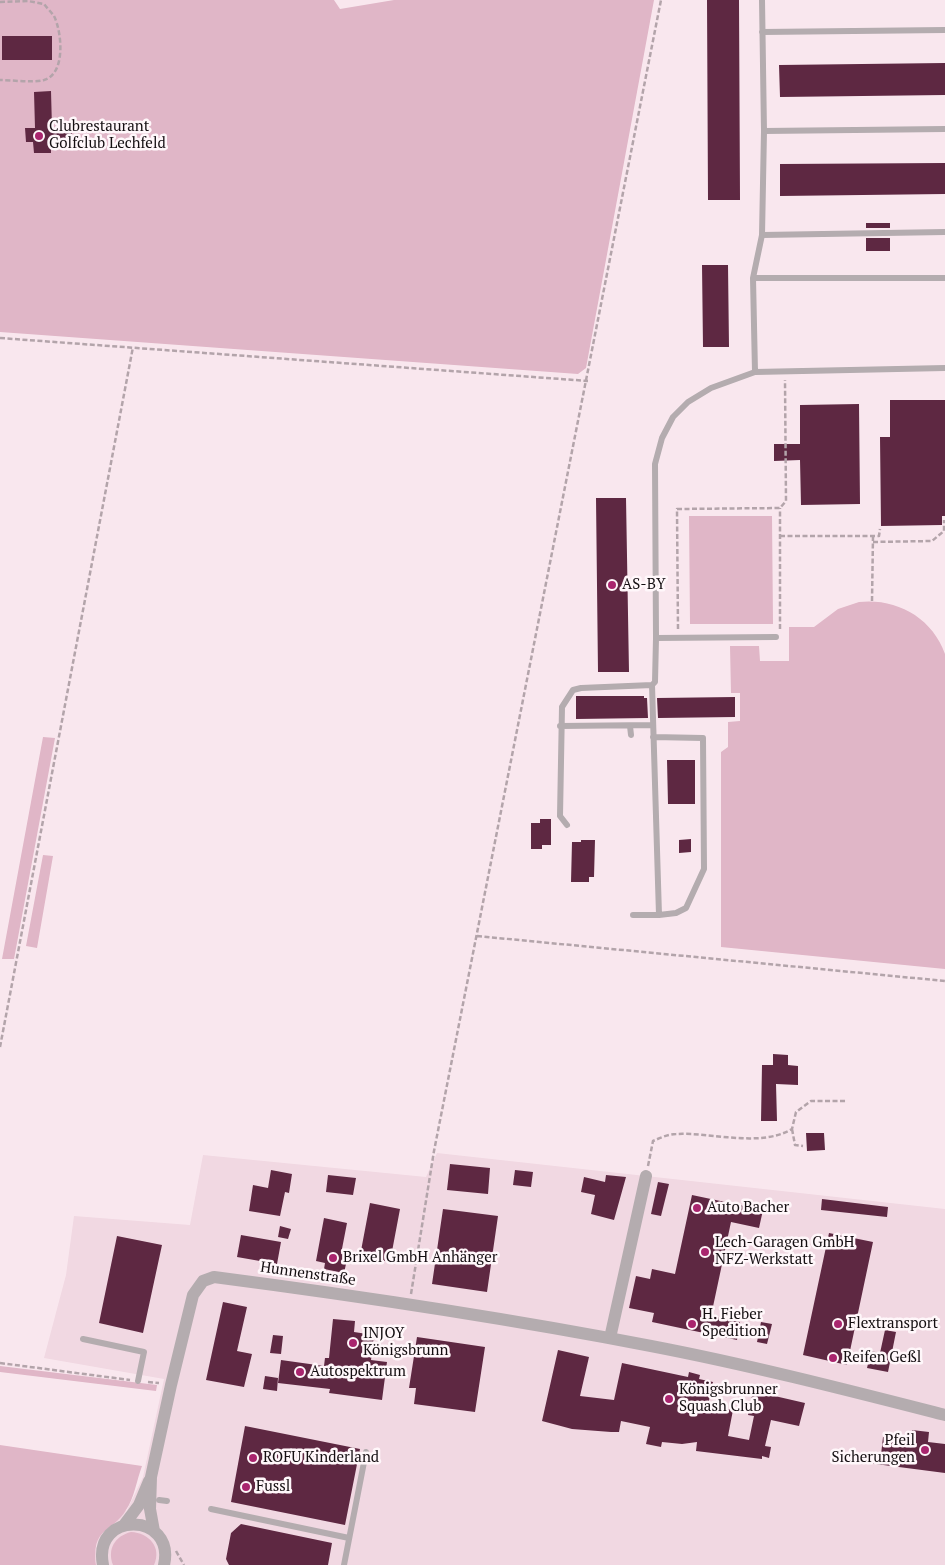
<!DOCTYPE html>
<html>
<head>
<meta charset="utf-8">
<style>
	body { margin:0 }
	canvas { display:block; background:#f9e7ee }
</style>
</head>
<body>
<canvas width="945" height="1565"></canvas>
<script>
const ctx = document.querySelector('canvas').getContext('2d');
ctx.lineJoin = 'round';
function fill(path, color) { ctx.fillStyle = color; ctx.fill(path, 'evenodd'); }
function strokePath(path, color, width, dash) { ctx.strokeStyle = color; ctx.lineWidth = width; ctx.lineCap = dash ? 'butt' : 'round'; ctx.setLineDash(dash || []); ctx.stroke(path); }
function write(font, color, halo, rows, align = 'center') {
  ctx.font = font + ' "PT Serif",serif'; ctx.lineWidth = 5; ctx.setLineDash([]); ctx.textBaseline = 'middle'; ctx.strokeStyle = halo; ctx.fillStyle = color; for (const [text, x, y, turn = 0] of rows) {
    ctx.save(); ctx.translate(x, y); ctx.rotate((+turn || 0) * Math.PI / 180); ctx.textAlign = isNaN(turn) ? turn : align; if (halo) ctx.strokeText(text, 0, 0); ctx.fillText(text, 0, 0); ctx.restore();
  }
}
fill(new Path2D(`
	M437 1153 945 1209V1565H96L95 1553 98 1539 105 1528 127 1510 143 1477 164 1379 44 1358 66 1275 74 1216 190 1225 203 1155 426 1177Z`), '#f1d8e2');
fill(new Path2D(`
	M0 0H334L340 9 394 0H654L586 368 578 374 0 332Z
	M689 516H772L773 624H690Z
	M859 602C896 598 932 617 945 654V969L721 947V752L728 747V722L740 721V693H731L730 646H759L760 661H789V627H814L838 609Z
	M43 737 55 738 14 959H2Z
	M43 855 53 856 37 948 26 946Z
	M0 1366 157 1385 156 1391 0 1372Z
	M0 1445 142 1466C137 1479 134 1499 126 1510 111 1534 92 1526 96 1565H0Z
	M131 1532C149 1533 162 1547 154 1565H113C107 1549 115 1536 131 1532Z`), '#e0b6c7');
fill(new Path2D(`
	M707 0H739L740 200H708Z
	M2 36H52V60H2Z
	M945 63V95L780 97 779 65Z
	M51 91 52 128 72 127V140L51 141V153H34L33 142H26L25 128H35L34 92Z
	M945 163V194L780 196V164Z
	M866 223H890V228H866Z
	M866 238H890V251H866Z
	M702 265H728L729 347H703Z
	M890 400H945V516H942V525L881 526 880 437H890Z
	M859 404 860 504 801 505 800 460 774 461V444H800V405Z
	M596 498H626L629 672H598Z
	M576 696H644V698H647L648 718 576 719Z
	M735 697V717L658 718 657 698Z
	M667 760H695V804H668Z
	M540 819H551V845H542V849H531V823H540Z
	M691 839V852L679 853V840Z
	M581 840H595L594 877H589V882H571L572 842H581Z
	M773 1054 788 1055V1065L798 1066V1085L776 1084 777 1121H761L762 1065H773Z
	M806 1133H824L825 1150 807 1151Z
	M450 1164 490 1168 488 1194 447 1190Z
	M271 1170 292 1174 289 1193 285 1192 280 1216 249 1211 253 1185 268 1188Z
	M515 1170 533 1172 531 1187 513 1185Z
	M328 1175 356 1178 353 1195 326 1192Z
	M606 1175 626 1177 614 1220 591 1214 595 1195 581 1192 584 1177 605 1182Z
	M658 1182 669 1184 661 1216 651 1214Z
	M692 1195 763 1210 759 1228 731 1222 711 1316 740 1322 737 1340 652 1322 654 1313 629 1308 636 1276 650 1279 652 1269 675 1274Z
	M822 1199 888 1207 887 1217 821 1210Z
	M370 1203 400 1209 390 1262 360 1256Z
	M443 1209 498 1216 487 1292 432 1284Z
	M324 1218 347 1223 341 1254 348 1255 344 1273 324 1269 325 1263 316 1261Z
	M280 1226 291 1229 288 1239 278 1237Z
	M829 1233 873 1242 847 1365 803 1355Z
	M241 1235 281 1242 277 1264 237 1257Z
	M117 1236 162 1245 143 1333 99 1323Z
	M223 1302 247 1307 237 1351 252 1354 244 1387 206 1380Z
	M333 1319 355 1321 354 1332 374 1335 371 1360 387 1362 382 1400 329 1393 330 1389 278 1383 281 1360 324 1366 325 1358H329Z
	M761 1322 772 1324 767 1344 757 1342Z
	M885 1330 896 1332 888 1372 867 1368 871 1351 880 1353Z
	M273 1335 283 1336 281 1354 270 1353Z
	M417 1337 485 1347 475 1412 414 1404 416 1388H409Z
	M558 1350 589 1357 580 1396 614 1400 622 1363 688 1377 689 1372 700 1375 699 1379 713 1382 708 1405 733 1410 728 1436 749 1440 754 1416 748 1415 753 1391 805 1403 799 1426 771 1420 765 1446 771 1447 769 1458 762 1456V1459L696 1451 697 1442 682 1444 662 1442 661 1447 646 1444 650 1427 621 1421 619 1432H611L572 1429 542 1421Z
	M265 1376 278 1378 277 1391 263 1389Z
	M245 1426 360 1449 345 1525 231 1502Z
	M912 1430 929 1432 928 1442 945 1444V1473L868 1463 869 1453 881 1455 883 1437 911 1440Z
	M241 1524 332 1543 328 1565H229L226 1559 231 1533Z`), '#5e2842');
strokePath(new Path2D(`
	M0 2 28 1 44 4C47 8 51 12 54 16 62 32 66 74 44 80 31 83 13 80 0 80
	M0 338 588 381
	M780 536H879L880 529
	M873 542 932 541 944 531V520
	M872 601 873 536
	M678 629 677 509 780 508 786 501 785 380
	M780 629V508
	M477 936 945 981
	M0 1047 133 347
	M792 1129 795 1145 803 1146
	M648 1166 653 1141C660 1138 668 1134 676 1134 711 1132 760 1148 792 1129L796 1112 811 1101H847
	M411 1294 434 1151 661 0
	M0 1363 130 1380
	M148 1382 159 1383
	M176 1551 184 1565`), '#b3a4aa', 2.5, [5, 2.5]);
strokePath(new Path2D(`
	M762 0 764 131 762 235 753 278H945
	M762 32 945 30
	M764 131 945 129
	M762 235 945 232
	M753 278 755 372
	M776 637 656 638 655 464 662 438 673 417 688 402 711 388 755 372 945 368
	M652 685 659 915 676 913 686 908 704 869 703 738 653 737
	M560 726 653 725
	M630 726 631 735
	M567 825 560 816 562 707 573 690 581 688 652 685 655 682 656 638
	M633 915H659
	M83 1339 144 1352 138 1381
	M159 1500 167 1501
	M211 1509 349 1538
	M344 1565 366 1452`), '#b4acaf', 6);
strokePath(new Path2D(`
	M610 1338 646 1176
	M124 1525 139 1505 149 1481
	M154 1531 150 1509 151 1477 171 1385 193 1295 203 1281 214 1277C360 1296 506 1318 651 1346 750 1365 847 1390 945 1415
	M103 1565C92 1510 176 1512 164 1565`), '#b4acaf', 12);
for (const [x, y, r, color] of [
	[39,136,5,"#a9256e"],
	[612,585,5,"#a9256e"],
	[697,1208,5,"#a9256e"],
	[705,1252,5,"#a9256e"],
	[333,1258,5,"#a9256e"],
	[692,1324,5,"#a9256e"],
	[838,1324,5,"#a9256e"],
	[353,1343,5,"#a9256e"],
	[833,1358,5,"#a9256e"],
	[300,1372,5,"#a9256e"],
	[669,1399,5,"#a9256e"],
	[925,1450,5,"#a9256e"],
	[253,1458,5,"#a9256e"],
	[246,1487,5,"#a9256e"]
]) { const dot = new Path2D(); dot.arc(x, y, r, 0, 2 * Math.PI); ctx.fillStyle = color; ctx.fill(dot); strokePath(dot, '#fff7fa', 2); }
write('15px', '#140e11', '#fff7fa', [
	["Clubrestaurant",49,127],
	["Golfclub Lechfeld",49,144],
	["AS-BY",622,585],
	["Auto Bacher",707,1208],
	["Lech-Garagen GmbH",715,1243],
	["NFZ-Werkstatt",715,1260],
	["Brixel GmbH Anhänger",343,1258],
	["H. Fieber",702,1315],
	["Spedition",702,1332],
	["Flextransport",848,1324],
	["INJOY",363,1334],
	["Königsbrunn",363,1351],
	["Reifen Geßl",843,1358],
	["Autospektrum",310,1372],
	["Königsbrunner",679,1390],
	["Squash Club",679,1407],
	["Pfeil",915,1441,"right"],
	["Sicherungen",915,1458,"right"],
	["ROFU Kinderland",263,1458],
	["Fussl",256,1487]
], 'left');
write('15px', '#140e11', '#fff7fa', [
	["Hunnenstraße",308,1274,8]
]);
</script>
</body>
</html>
